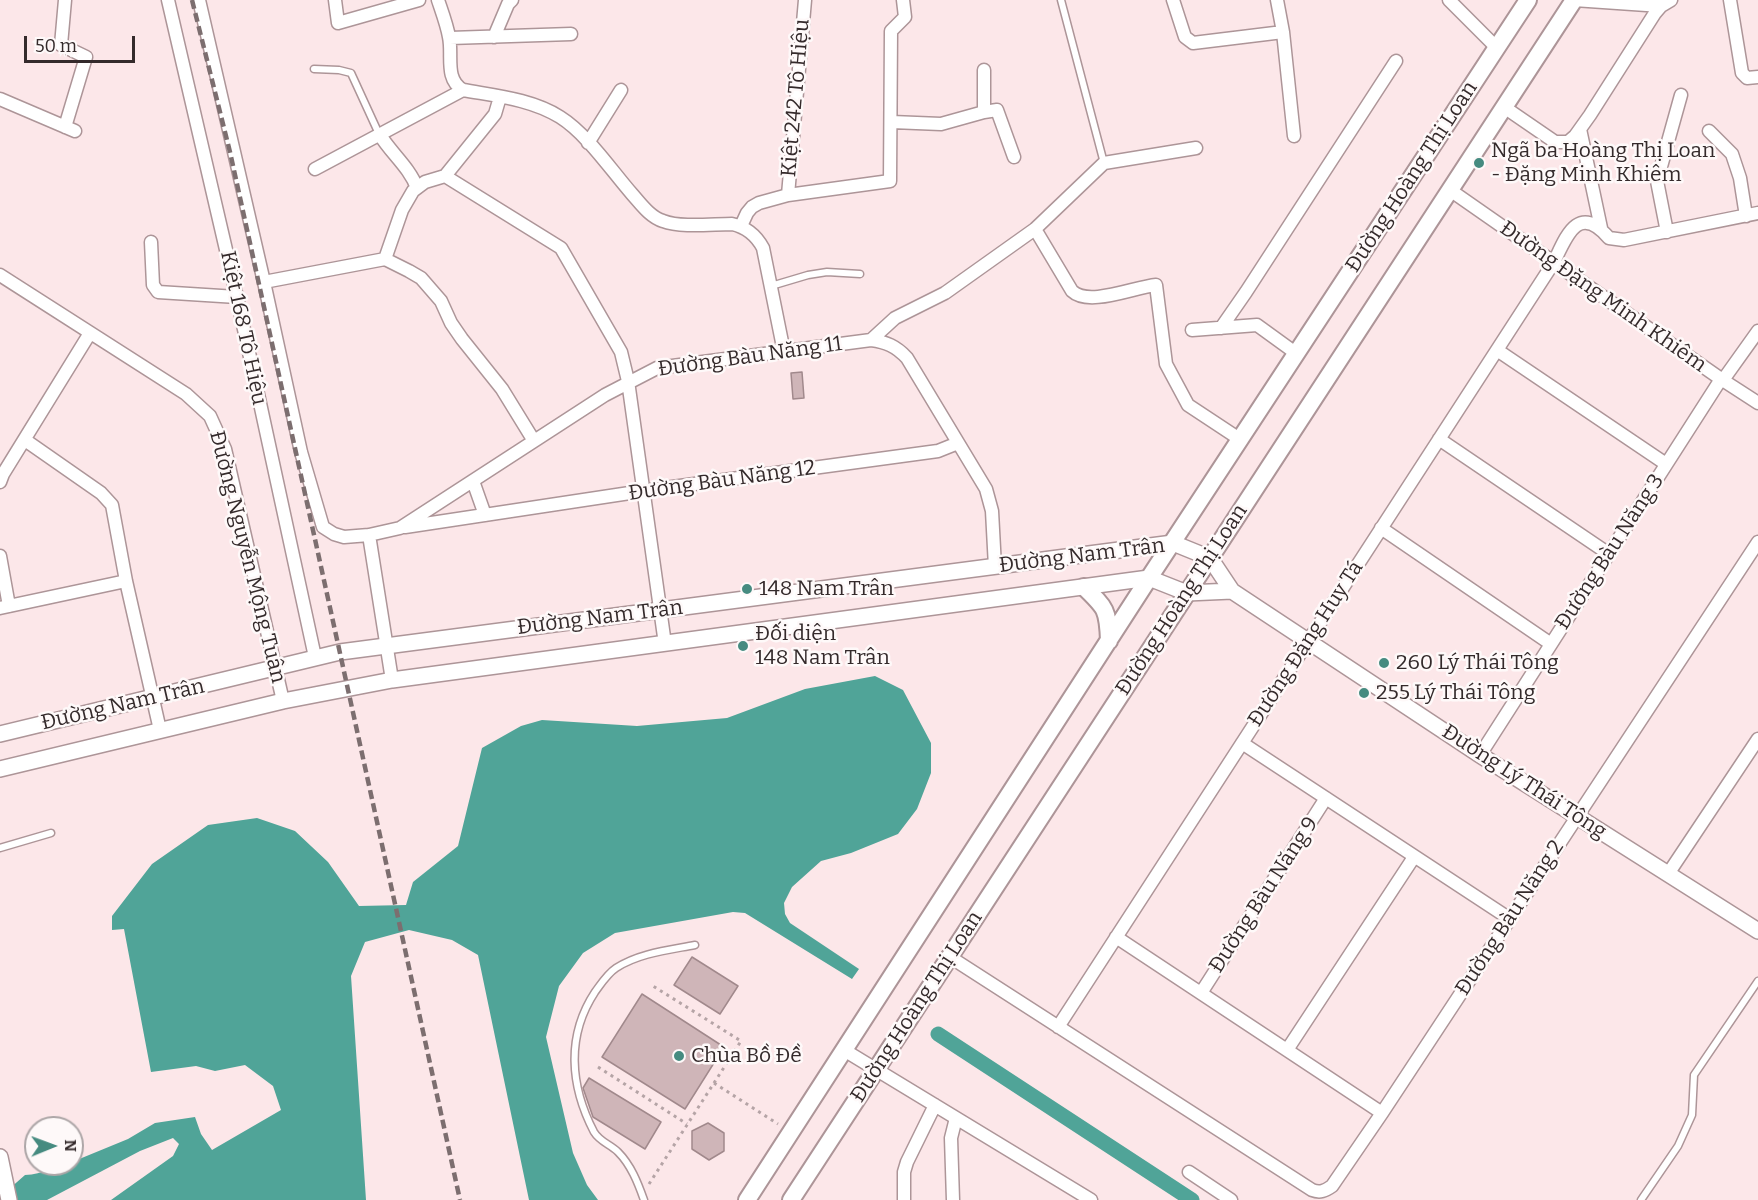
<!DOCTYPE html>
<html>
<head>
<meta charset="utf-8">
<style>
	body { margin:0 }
	#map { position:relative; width:1758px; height:1200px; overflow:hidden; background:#fce7e9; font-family:Bitter,serif }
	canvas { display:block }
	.north { position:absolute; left:24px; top:1116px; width:60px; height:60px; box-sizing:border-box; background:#fef9f9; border:2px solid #ada6a7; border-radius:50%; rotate:89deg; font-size:16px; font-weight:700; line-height:24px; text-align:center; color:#342a2b }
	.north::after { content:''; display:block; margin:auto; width:21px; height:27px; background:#468b80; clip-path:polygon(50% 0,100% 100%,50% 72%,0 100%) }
	.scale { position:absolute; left:24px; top:36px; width:111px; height:27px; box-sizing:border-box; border:3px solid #342a2b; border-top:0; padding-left:8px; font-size:18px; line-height:21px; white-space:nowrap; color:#342a2b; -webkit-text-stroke:4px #fef9f9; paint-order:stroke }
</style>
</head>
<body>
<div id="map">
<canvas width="1758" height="1200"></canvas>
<div class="north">N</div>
<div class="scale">50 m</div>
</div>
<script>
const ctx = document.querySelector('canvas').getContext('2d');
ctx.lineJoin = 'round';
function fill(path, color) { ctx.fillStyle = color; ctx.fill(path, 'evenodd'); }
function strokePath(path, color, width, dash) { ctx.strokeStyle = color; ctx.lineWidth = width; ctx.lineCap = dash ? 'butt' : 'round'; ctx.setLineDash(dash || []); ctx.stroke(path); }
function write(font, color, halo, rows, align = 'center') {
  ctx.font = font + ' Bitter,serif'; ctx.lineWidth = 5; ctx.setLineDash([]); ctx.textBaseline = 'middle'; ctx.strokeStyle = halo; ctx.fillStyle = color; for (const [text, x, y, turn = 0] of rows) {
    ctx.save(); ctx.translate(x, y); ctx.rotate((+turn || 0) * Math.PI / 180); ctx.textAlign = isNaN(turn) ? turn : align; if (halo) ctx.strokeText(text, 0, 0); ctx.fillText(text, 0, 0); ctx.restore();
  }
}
fill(new Path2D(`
	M875 676 903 690 931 743V773L917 809 898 834 851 853 821 861 792 887 784 903 785 914 790 923 859 969 852 979 745 913 733 912 615 933 583 953 559 986 546 1037 573 1153 587 1185 598 1200H529L478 955 452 940 409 930 365 942 351 976 366 1200H111L173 1156 179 1144 173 1138 140 1151 47 1200H0V1197L25 1175C43 1175 56 1164 72 1164V1162L128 1139 155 1123 195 1117 201 1134 212 1150 281 1110 273 1086 245 1065 215 1071 196 1066 151 1072 124 929 112 930V916L152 864 208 825 257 818 295 831 328 862 359 906 406 905 413 882 458 846 482 748 521 726 542 720 637 726 727 718 805 689Z`), '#50a498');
strokePath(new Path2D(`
	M938 1034 1192 1200`), '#50a498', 15);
const building = new Path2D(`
	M802 372 804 398 793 399 791 373Z
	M692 957 738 986 720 1014 674 985Z
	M642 994 724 1047 685 1109 602 1057Z
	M589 1078 661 1122 645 1149 593 1117 583 1088Z
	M708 1123 724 1133V1151L709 1160 692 1149V1131Z`);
fill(building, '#cfb5b8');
strokePath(building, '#a1898c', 1.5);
const service = new Path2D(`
	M1061 0 1104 163
	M314 69 339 70 351 73 379 134
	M771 286 808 275 827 272 860 274
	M0 848 51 833
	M644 1200C638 1183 631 1165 618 1152 610 1144 600 1142 594 1132 570 1086 566 1036 595 992 601 984 607 974 616 968 639 953 669 950 695 945
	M1641 1200 1678 1146 1692 1115 1694 1075 1758 981`);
const minor = new Path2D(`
	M65 0 61 45 86 57 65 127
	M168 0 237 297 315 657
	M199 0 264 282 301 452 323 527 334 534 344 537 369 535 400 528 605 395 657 368 871 340C886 342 896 346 907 358L986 489 992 511 995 567
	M335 0 338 23 419 0
	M438 0C442 12 447 25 449 37 453 55 444 79 463 90 496 96 531 99 560 117 587 134 611 170 632 194 641 204 650 217 663 221 681 228 712 224 732 224 746 227 756 235 763 248L784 352
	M1173 0 1185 37 1193 43 1283 32
	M1277 0 1283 32 1294 136
	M1449 0 1497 48
	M1574 0 1661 6
	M1730 0 1742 73 1747 78 1758 77
	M494 37 508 4 512 0
	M450 38 571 34
	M0 99 75 131
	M1504 107 1555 142H1568L1575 136 1590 115 1655 13 1661 6 1671 0
	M984 112V70
	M892 122 941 124 984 112 997 110 1014 157
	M1580 129 1601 228
	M1709 131 1732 154 1740 178 1746 216
	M380 135C391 153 410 168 417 188
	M588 143 621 90
	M315 169 463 90
	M445 176 561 248 621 352 628 381 665 644
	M1450 190 1721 379 1758 403
	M788 195 805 0
	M741 226 747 213 752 207 759 203 788 195 890 181 891 31 905 17 903 0
	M1035 229 1072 291C1089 307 1134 287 1156 285L1166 364 1188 405 1241 440
	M1667 232 1657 181 1681 95
	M151 242 153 285 158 292 237 297
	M385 259 402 210 413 191 425 182 445 176 495 114 500 97
	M0 275 186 394 210 416 225 449 283 701
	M264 282 385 259 409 271 421 278 441 301 451 323 462 339 502 389 534 441
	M1221 328 1246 292 1396 61
	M1192 330 1257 325 1297 354
	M871 340 895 318 945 293 1035 229 1104 163 1196 148
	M1497 350 1666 464
	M1723 380 1758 331
	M1439 439 1609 554
	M25 440 101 493 112 505 126 581 160 730
	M473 481 485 515
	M0 482 3 474 90 333
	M405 527 643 491 938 451 958 443
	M1381 528 1551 644
	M369 535 392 680
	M0 556 9 606
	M0 608 126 581
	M1242 743 1510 919
	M1480 755 1721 379
	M1668 874 1758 739
	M1116 937 1382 1113
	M950 957 1312 1190C1320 1193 1325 1191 1332 1186L1382 1113 1758 542
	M1201 993 1326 798
	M1058 1027 1554 262C1566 237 1578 202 1609 238L1624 240 1758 213
	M844 1050 1091 1200
	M1287 1050 1414 857
	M1189 1172 1231 1200
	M904 1200V1172L907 1162 935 1105
	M953 1200 951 1138 956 1118`);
const tertiary = new Path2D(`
	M0 734 340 652 1173 543 1210 558 1232 591 1480 755 1758 931
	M0 769 283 701 392 680 1149 578 1187 593 1232 591
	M0 1157 9 1200`);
const secondary = new Path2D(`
	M1084 587C1106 608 1108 610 1109 641
	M747 1200 1149 578 1528 0
	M791 1200 1574 0`);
strokePath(service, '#ad9598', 9);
strokePath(minor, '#ad9598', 15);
strokePath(tertiary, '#ad9598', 18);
strokePath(secondary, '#ad9598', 20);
strokePath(new Path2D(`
	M598 1067 687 1124
	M714 1083 778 1124
	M649 1184 741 1041 653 986`), '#b5a4a6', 3, [3, 4.5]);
strokePath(service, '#fff', 6);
strokePath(minor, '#fff', 12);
strokePath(tertiary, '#fff', 15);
strokePath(secondary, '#fff', 16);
strokePath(new Path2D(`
	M192 0 230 152 460 1200`), '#7c6e6f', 4.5, [9, 4.5]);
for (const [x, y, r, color] of [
	[1479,163,6,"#468b80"],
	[747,589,6,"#468b80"],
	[743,646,6,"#468b80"],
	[1384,663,6,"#468b80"],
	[1364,693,6,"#468b80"],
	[679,1056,6,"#468b80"]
]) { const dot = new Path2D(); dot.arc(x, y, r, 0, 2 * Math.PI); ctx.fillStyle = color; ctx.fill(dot); strokePath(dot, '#fef9f9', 2); }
write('21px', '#342a2b', '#fef9f9', [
	["Kiệt 242 Tô Hiệu",796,98,-85],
	["Đường Hoàng Thị Loan",1412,177,-57],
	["Đường Đặng Minh Khiêm",1603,297,35],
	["Kiệt 168 Tô Hiệu",243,328,78],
	["Đường Bàu Năng 11",750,357,-8],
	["Đường Bàu Năng 12",722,481,-8],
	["Đường Bàu Năng 3",1610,552,-57],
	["Đường Nam Trân",1082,556,-7],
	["Đường Nguyễn Mộng Tuân",247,557,76],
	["Đường Hoàng Thị Loan",1182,600,-57],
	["Đường Nam Trân",600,618,-7],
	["Đường Đặng Huy Tá",1306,644,-57],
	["Đường Nam Trân",123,705,-13],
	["Đường Lý Thái Tông",1524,782,33],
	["Đường Bàu Năng 9",1264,895,-57],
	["Đường Bàu Năng 2",1510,918,-57],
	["Đường Hoàng Thị Loan",917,1007,-57]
]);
write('21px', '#342a2b', '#fef9f9', [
	["Ngã ba Hoàng Thị Loan",1491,151],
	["- Đặng Minh Khiêm",1491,175],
	["148 Nam Trân",759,589],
	["Đối diện",755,634],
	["148 Nam Trân",755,658],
	["260 Lý Thái Tông",1396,663],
	["255 Lý Thái Tông",1376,693],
	["Chùa Bồ Đề",691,1056]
], 'left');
</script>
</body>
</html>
